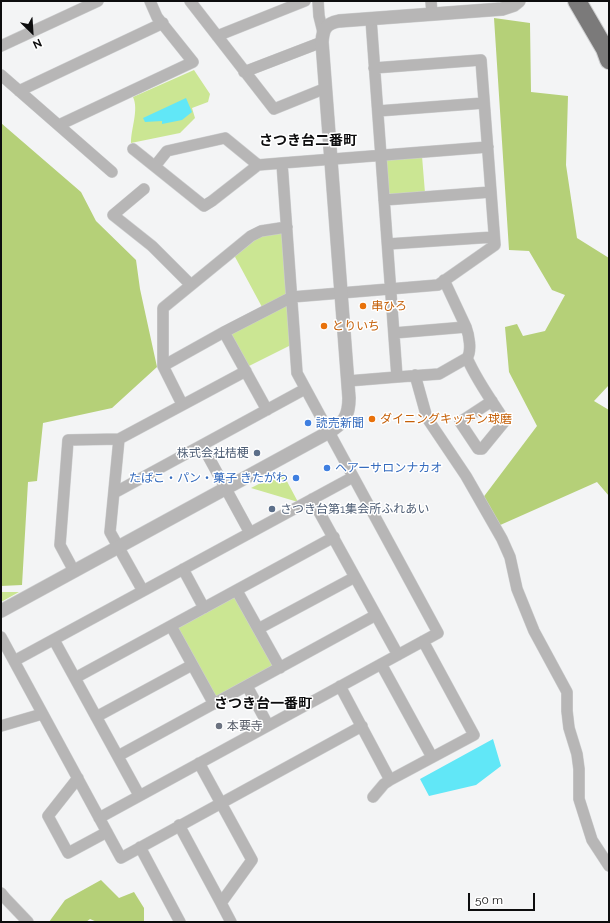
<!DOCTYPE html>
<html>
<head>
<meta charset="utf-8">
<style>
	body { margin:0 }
	#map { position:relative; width:610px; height:923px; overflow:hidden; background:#f3f4f5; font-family:Raleway,sans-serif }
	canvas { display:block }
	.frame { position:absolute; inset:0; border:2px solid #0d0d0e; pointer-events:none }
	.north { position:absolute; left:12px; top:12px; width:40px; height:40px; -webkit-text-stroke:3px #fff; paint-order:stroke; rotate:155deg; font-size:11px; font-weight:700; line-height:16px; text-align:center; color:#0d0d0e }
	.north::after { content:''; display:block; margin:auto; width:14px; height:18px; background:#0d0d0e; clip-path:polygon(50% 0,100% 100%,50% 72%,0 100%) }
	.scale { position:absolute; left:468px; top:893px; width:67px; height:18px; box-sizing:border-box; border:2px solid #0d0d0e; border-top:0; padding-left:5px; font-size:12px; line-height:14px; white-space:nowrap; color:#0d0d0e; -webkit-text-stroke:3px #fff; paint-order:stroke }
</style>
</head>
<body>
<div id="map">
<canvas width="610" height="923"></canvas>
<div class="frame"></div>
<div class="north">N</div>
<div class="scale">50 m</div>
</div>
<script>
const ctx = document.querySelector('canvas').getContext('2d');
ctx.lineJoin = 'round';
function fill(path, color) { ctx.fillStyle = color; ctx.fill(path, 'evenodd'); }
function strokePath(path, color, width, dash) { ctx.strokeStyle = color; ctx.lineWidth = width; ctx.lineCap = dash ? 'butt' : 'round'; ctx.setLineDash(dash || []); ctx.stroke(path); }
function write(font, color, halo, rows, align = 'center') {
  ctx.font = font + ' Raleway,"Noto Sans JP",sans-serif'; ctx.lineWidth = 3; ctx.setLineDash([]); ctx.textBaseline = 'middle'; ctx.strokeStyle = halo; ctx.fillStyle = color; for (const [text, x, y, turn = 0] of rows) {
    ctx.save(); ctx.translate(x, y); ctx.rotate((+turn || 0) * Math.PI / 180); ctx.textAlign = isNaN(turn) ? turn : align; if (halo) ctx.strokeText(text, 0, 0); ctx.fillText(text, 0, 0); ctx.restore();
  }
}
fill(new Path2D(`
	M194 70 210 94 208 102 192 108 195 118 180 133 131 143C131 128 139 110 133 97Z
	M422 156 425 193 391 195 388 193 385 161 388 158Z
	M279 232 283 235 287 292 285 295 262 307 234 255 246 245 263 235Z
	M285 305 288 307 291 345 247 367 231 334Z
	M282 472 298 502 251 488Z
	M1 592H19L1 602Z
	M233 595 275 665 214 698 177 626Z`), '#cbe693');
fill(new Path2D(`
	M494 18 530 23 531 92 568 96 566 165 577 238 609 258V385L594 401 609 410V496L597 482 498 526 482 499 537 426 509 372 505 327 517 324 523 336 545 331 565 295 552 290 529 251 509 250Z
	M1 123 81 192 96 221 136 260 140 289 157 367 112 408 43 423 37 481 28 482 22 585 1 586Z
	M101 880 119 898 134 892 144 908V922H97L90 919 86 922H49L65 900Z`), '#b5d078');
fill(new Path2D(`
	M186 98 192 112 182 120 162 124V121L145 122 143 118Z
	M493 739 501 766 476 785 429 796 420 779Z`), '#61e7f7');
const minor = new Path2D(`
	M190 1 274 109 326 88
	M318 1 319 16 323 32
	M431 1 432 14
	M217 36 305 1
	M1 46 98 1
	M244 72 322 42
	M1 75 112 172
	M19 91 163 23
	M378 111 484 103
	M59 125 193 62 157 17 150 1
	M133 149 204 206 212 201 258 165 282 163
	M155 166 167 151 225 138 258 165
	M144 189 113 215 152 246 191 285
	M384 200 491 192
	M388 244 494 237
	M224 332 292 297 438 285 495 245 481 60 374 68
	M394 333 466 327 444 280
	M467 358C477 381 491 400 505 421L482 449H478L460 422 492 401
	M163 366 224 332 267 410
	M415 375 427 418 466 476 502 539 510 557 517 589 534 631 567 692V711L569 728 577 754 579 769V799L592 840 609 866
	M397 377 439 374 467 358C472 351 469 335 466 327
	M348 381 397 377 371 19
	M182 404 163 366V308L251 236 261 231 287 227
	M119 439 110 532 143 591
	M202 445 250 533
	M114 493 305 389
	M312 499 398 655
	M183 569 204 608
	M74 571 60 545 68 440 119 439 246 371
	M237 591 280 668
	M171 626 214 704
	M258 629 355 577
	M1 637 121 858 362 726
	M54 640 139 795
	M14 661 353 477
	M381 664 432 757
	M75 678 334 537
	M247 686 268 725
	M340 686 390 780 474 735 423 641
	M96 717 192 665
	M1 726 42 714
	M118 756 376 615
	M199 763 252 860 221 903 231 922
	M78 778 48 816 68 853 107 832
	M373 797 384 784 390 780
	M99 818 438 633 297 373 282 163 488 147
	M179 825 221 903
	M140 847 180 922
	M1 893 6 899 28 922`);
const tertiary = new Path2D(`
	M1 611 329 432C344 423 349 416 349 398L322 42C323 29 325 24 339 21L502 9 514 5 519 1`);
const trunk = new Path2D(`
	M577 1 605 49 609 60`);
strokePath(minor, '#cecfd0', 12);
strokePath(tertiary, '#cecfd0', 14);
strokePath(trunk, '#cecfd0', 20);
strokePath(minor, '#b7b6b6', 11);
strokePath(tertiary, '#b7b6b6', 13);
strokePath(trunk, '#7b7a7a', 18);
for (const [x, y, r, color] of [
	[363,306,4,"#e8710a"],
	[324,326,4,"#e8710a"],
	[372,419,4,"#e8710a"],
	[308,423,4,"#3f7fe0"],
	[257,453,4,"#5c6f8a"],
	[327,468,4,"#3f7fe0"],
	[296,478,4,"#3f7fe0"],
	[272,509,4,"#5c6f8a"],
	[219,726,4,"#6b7280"]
]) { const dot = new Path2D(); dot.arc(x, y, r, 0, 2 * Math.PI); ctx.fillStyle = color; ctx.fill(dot); strokePath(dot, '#fff', 1.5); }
write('12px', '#c56008', '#fff', [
	["串ひろ",371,306],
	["とりいち",332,326],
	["ダイニングキッチン球磨",380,419]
], 'left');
write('12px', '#366cbe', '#fff', [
	["読売新聞",316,423],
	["ヘアーサロンナカオ",335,468],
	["たばこ・パン・菓子 きたがわ",288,478,"right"]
], 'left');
write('12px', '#4e5e75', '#fff', [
	["株式会社桔梗",249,453],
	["さつき台第1集会所ふれあい",280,509,"left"]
], 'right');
write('12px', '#5b616d', '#fff', [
	["本要寺",227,726]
], 'left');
write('bold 14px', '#0d0d0e', '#fff', [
	["さつき台二番町",308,141],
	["さつき台一番町",263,704]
]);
</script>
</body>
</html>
